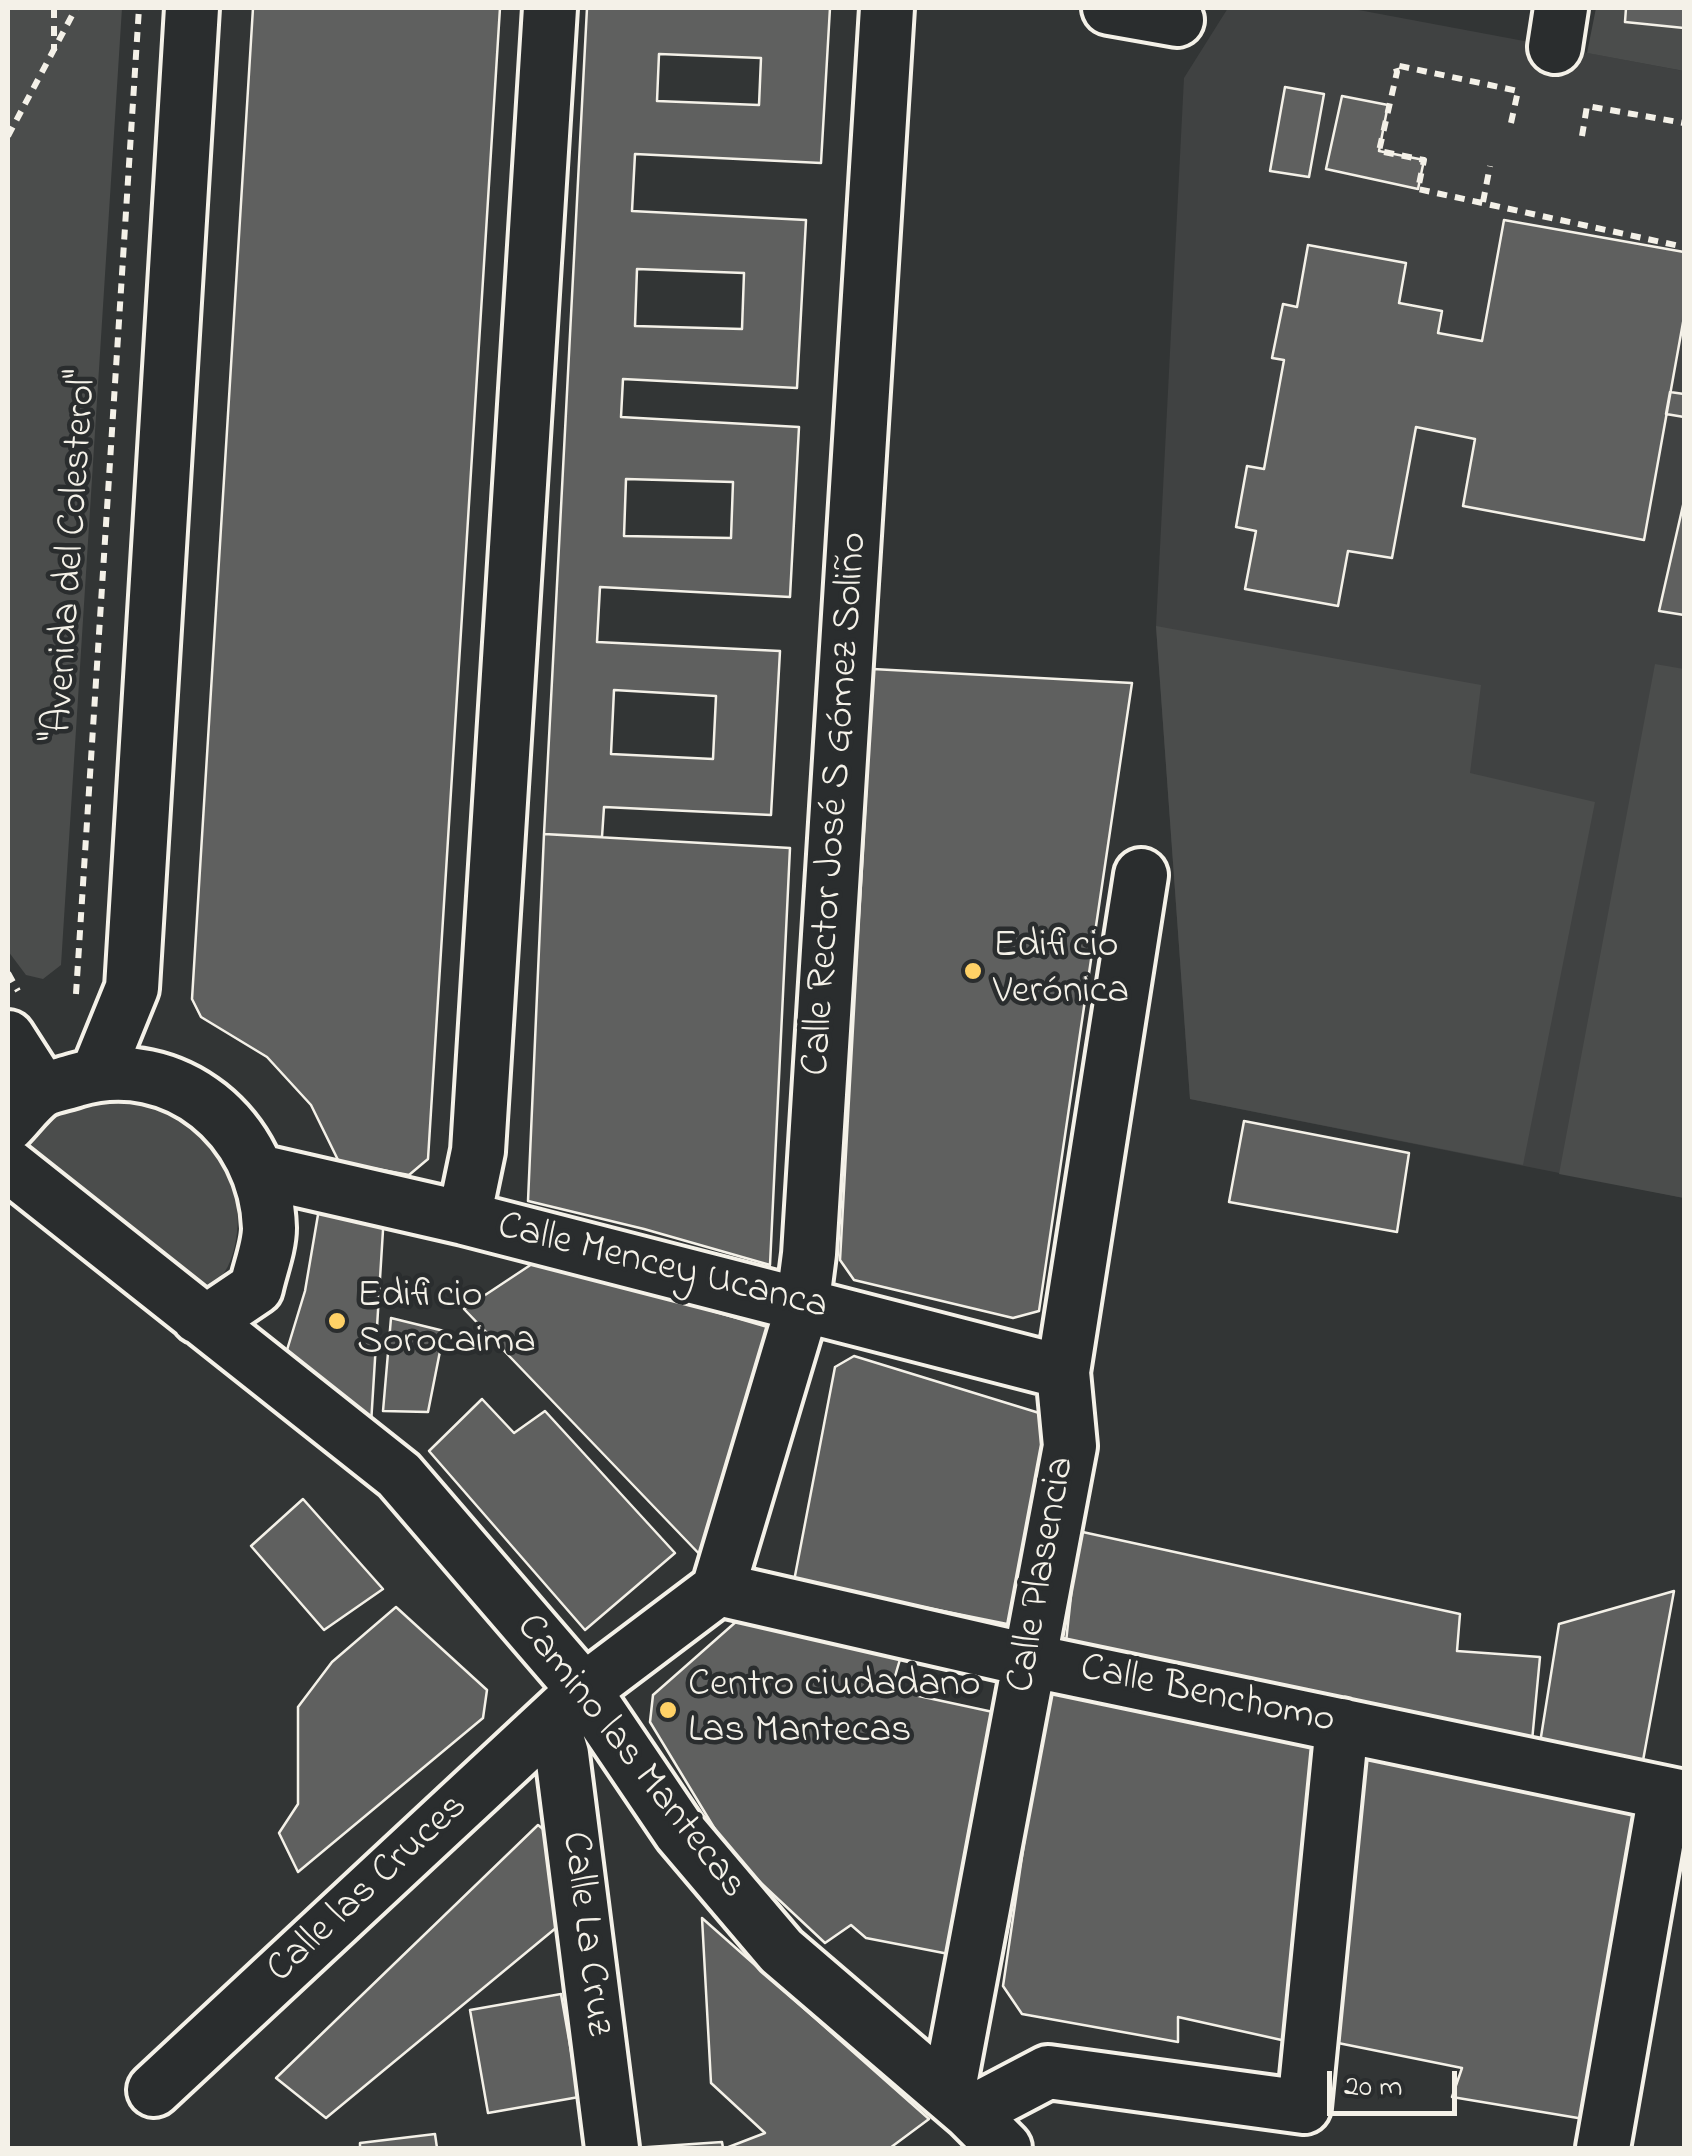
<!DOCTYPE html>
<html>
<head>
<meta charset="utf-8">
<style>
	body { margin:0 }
	#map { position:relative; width:1692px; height:2156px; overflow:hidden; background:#323535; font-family:"Indie Flower",sans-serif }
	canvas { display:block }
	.frame { position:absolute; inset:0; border:10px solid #f4f1e8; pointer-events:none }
	.scale { position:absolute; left:1327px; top:2071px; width:130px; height:45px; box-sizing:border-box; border:5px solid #f4f1e8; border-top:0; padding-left:12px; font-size:30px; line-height:35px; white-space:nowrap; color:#f4f1e8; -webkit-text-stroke:8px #2a2d2e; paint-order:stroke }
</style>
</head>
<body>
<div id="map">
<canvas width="1692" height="2156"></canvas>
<div class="frame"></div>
<div class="scale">20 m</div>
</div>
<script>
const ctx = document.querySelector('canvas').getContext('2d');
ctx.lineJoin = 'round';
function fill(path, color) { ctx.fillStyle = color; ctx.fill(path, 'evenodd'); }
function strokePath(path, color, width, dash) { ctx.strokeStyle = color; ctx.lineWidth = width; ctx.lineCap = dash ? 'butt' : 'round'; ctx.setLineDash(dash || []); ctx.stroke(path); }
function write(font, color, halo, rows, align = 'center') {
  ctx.font = font + ' "Indie Flower",sans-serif'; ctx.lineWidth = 9; ctx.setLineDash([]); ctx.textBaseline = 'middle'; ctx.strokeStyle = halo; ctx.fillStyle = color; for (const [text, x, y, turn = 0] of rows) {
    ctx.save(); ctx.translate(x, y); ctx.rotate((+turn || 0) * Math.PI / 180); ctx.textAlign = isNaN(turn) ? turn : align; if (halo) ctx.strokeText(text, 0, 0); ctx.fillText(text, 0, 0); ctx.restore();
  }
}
fill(new Path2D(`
	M1228 8H1348L1684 71V1198L1190 1099 1156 626 1184 78Z`), '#404242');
fill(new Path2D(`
	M8 8H122L61 965 43 979 26 975 8 951Z
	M1596 8H1684V71L1587 53Z
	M1156 626 1481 685 1470 773 1595 802 1523 1165 1190 1099Z
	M1655 664 1684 669V1198L1559 1174Z
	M93 1099C132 1100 163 1100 196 1126 212 1140 228 1164 234 1185 242 1214 239 1269 211 1286L203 1282 29 1146V1139L55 1111Z`), '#4b4d4c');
const building = new Path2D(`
	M253 8H500L428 1159 409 1175 339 1162 311 1105 267 1057 201 1017 192 999Z
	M587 8H830L821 163 635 154 632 211 806 220 797 388 623 379 621 417 799 427 790 597 600 587 597 642 780 651 771 815 604 807 602 837 544 834ZM659 54 761 58 759 105 657 101ZM637 269 744 273 742 329 635 326ZM626 479 733 482 731 538 624 536ZM614 690 716 696 713 759 611 754Z
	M1626 8H1684V28L1625 22Z
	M1285 87 1324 94 1309 177 1270 171Z
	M1342 96 1388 105 1379 151 1424 160 1418 189 1326 169Z
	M1504 220 1684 252V317L1644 540 1463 506 1475 439 1416 427 1392 558 1348 551 1338 606 1245 589 1256 531 1236 527 1247 466 1264 469 1284 360 1272 358 1283 304 1297 307 1308 245 1406 263 1399 303 1442 311 1438 333 1482 341Z
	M1670 392 1684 394V417L1666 414Z
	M1684 501V615L1659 611Z
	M873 669 1132 683 1039 1311 1013 1318 854 1280 840 1260Z
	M544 834 790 848 770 1265 644 1229 528 1201Z
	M1244 1121 1409 1153 1397 1232 1229 1202Z
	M320 1203 384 1214 371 1424 287 1350 305 1291Z
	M538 1260 771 1328 706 1561 464 1309Z
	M391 1318 444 1331 428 1412 383 1411Z
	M854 1356 1049 1416 1012 1625 794 1581 835 1367Z
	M482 1399 514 1433 545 1411 675 1553 585 1630 429 1451Z
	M303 1499 383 1589 324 1630 251 1546Z
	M1078 1531 1460 1614 1457 1651 1540 1657 1532 1741 1066 1642Z
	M1674 1591 1642 1766 1540 1743 1559 1624Z
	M396 1607 487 1690 483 1718 298 1872 279 1833 298 1804V1707L332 1662Z
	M738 1620 901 1656 891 1690 993 1712 954 1955 866 1938 851 1925 825 1943 730 1854 650 1722 653 1695Z
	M1066 1686 1312 1736 1295 2043 1178 2017V2042L1022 2014 1003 1986 1046 1693Z
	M1370 1742 1644 1812 1584 2119 1452 2097 1462 2068 1338 2043 1360 1759Z
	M538 1825 563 1845 568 1918 326 2118 276 2078Z
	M702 1918 929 2119 890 2148H726L765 2133 711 2083Z
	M561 1994 579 2097 488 2113 470 2010Z
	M435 2134 437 2148H360V2143Z
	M722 2142 723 2148H634Z`);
fill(building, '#5f605f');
strokePath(building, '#f4f1e8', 2.5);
const minor = new Path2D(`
	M1109 8 1177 20
	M1555 47 1561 8
	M8 1037 42 1090
	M97 1074 132 988 192 8
	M8 1125C18 1115 28 1101 40 1092 49 1086 65 1084 76 1080 175 1051 266 1128 269 1228 269 1247 260 1269 256 1288L216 1315 198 1317
	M8 1165 399 1475 584 1690 680 1832 781 1951 970 2113 1005 2148
	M259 1171 464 1218 1063 1372
	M464 1218 478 1151 550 8
	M718 1589 802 1308 809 1254 887 8
	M552 1720 562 1754 612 2148
	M154 2090 584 1690 718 1589 1028 1660 1684 1797
	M948 2094 1070 1446 1063 1372 1141 875
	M970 2113 1048 2072 1304 2107 1342 1725
	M1603 2148 1665 1794`);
strokePath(minor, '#f4f1e8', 60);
strokePath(new Path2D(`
	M54 8V51
	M1511 123 1518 91 1395 65 1397 72 1379 151 1424 160 1418 189 1684 247
	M8 136 76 8
	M1582 136 1587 106 1684 123
	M1483 202 1490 166
	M8 973 18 991
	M76 994 139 8`), '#f4f1e8', 6, [10, 8]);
strokePath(minor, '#2a2d2e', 52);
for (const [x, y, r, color] of [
	[973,971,10,"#ffd166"],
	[337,1321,10,"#ffd166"],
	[668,1710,10,"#ffd166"]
]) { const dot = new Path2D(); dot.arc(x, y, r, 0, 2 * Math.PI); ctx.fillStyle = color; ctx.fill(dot); strokePath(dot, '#2a2d2e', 4); }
write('40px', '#f4f1e8', '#2a2d2e', [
	["\"Avenida del Colesterol\"",74,556,-86],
	["Calle Rector José S Gómez Soliño",838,804,-86],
	["Calle Mencey Ucanca",662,1269,14],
	["Calle Plasencia",1044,1575,-80],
	["Calle Benchomo",1207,1697,12],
	["Camino las Mantecas",629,1758,52],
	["Calle las Cruces",369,1890,-43],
	["Calle La Cruz",584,1934,83]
]);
write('40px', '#f4f1e8', '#2a2d2e', [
	["Edificio",993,948],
	["Verónica",993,994],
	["Edificio",357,1298],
	["Sorocaima",357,1344],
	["Centro ciudadano",688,1687],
	["Las Mantecas",688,1733]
], 'left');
</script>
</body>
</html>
